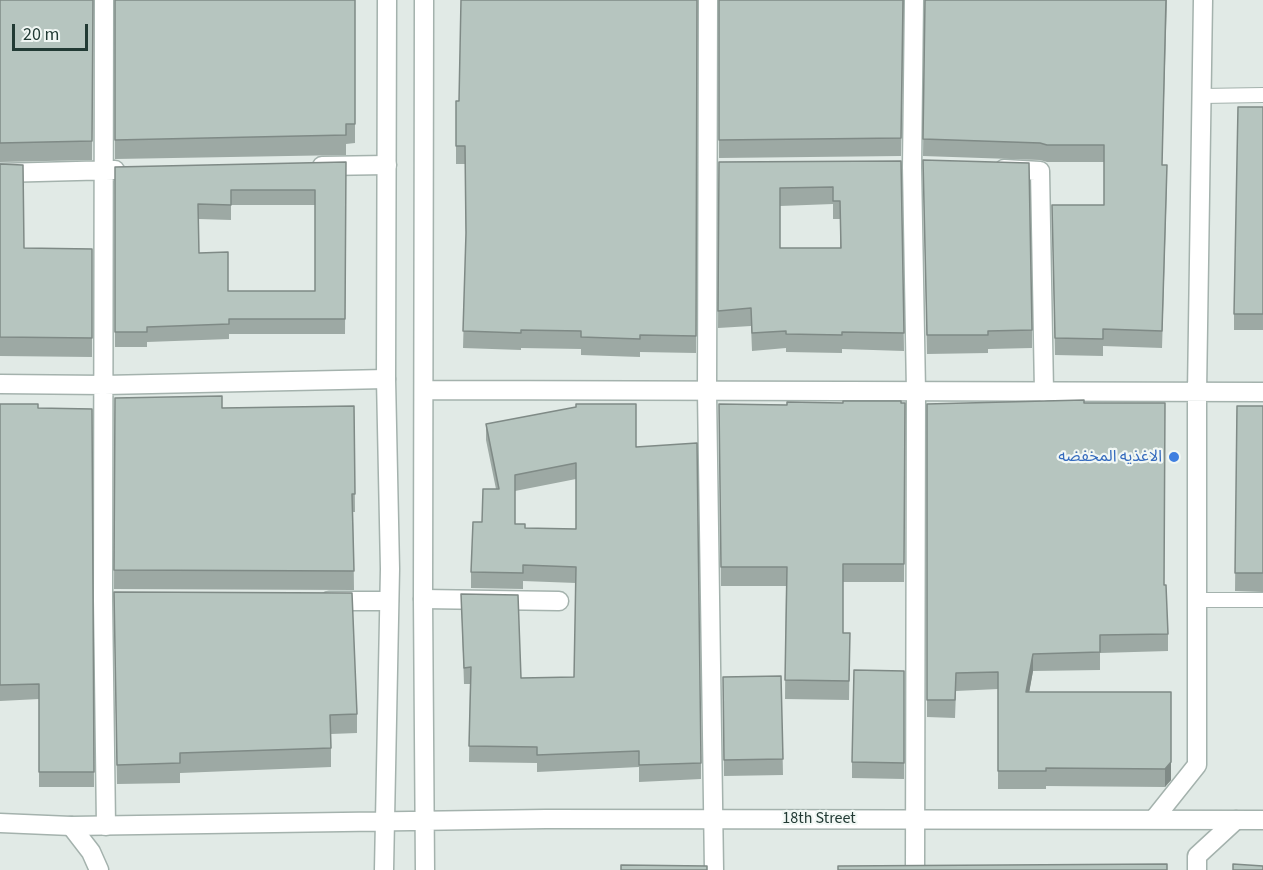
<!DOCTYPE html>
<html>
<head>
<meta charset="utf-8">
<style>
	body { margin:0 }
	#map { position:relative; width:1263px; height:870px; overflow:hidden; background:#e1eae6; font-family:"Source Sans 3",sans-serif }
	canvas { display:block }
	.scale { position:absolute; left:12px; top:24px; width:76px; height:27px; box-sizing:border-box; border:3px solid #223a34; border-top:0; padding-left:8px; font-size:18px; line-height:21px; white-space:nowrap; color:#223a34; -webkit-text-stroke:4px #f1f7f4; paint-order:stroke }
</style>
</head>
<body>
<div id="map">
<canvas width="1263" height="870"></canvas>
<div class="scale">20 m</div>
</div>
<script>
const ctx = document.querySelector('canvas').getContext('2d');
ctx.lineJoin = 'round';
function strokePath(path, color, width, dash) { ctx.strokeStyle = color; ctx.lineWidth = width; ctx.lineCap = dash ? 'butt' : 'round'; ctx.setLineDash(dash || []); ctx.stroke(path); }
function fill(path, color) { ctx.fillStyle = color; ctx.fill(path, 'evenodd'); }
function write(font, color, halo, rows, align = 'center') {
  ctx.font = font + ' "Source Sans 3","Noto Sans Arabic",sans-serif'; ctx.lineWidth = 4.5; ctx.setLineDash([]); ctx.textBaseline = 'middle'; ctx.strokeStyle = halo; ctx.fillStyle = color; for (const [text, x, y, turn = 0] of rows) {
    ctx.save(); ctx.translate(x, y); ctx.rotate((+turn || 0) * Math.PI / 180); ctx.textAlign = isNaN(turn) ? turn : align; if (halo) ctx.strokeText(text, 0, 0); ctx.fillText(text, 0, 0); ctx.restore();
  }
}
const service = new Path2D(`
	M1202 96 1263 95
	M1197 600H1263`);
const minor = new Path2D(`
	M104 0 103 600 106 826
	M708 0 707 392 714 870
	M914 0 912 167 916 392 915 870
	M322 166 387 165
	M1004 169 1040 171 1044 392
	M0 173 115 170
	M0 384 104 385 386 379
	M423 599 559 601
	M329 601H389
	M71 826 91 852 99 870
	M1197 870V856L1236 820`);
const tertiary = new Path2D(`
	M424 0 423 599 425 870
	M424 390 1263 392
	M1154 819 1197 765V392L1203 0
	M0 823 71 826 546 819 1263 820
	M384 870 390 569 386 379 387 0`);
strokePath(service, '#a4b2ad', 16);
strokePath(minor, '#a4b2ad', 21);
strokePath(tertiary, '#a4b2ad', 21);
strokePath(service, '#fff', 14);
strokePath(minor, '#fff', 18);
strokePath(tertiary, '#fff', 18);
fill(new Path2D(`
	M0 0H93L92 160 0 162Z
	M115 0H355V143L346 144V155L115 159Z
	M697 0 696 353 640 352V357L581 355V349L521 348V350L463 348 466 238 465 164H456V101H459Z
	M719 0H904L901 156 719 158Z
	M925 0H1167L1162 165 1167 182 1162 348 1103 346V356L1055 355 1052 205H1104V162H1047L1040 160 923 156Z
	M1263 107V330H1234V314Z
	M923 160 1032 330V348L988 349V353L927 354Z
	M901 161 904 351 842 349V353L786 352V348L752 351 751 326 718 328 719 162ZM833 204V219H840V248H780V206Z
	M346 162 345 334H229V339L147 342V347H115V167ZM231 205H315V291H228L199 253V219L231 220Z
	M0 164 24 248 92 249V357L0 356Z
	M115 398 222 408 354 406 355 512H353L354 590 114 589Z
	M843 403H905L904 582H843V633H850L849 700 785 699 786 586H721L719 404 787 405Z
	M1084 403 1164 585 1168 634V651L1100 653V670L1033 671 1029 692H1171V780L1165 787 1046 786V789H998V689L956 691 955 718 927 717V404Z
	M0 404 38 408 92 409 94 787H39V699L0 701Z
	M1237 406H1263V592L1235 591Z
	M486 424 636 447 701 763V779L639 782V767L537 772V763L469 762 470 684H464L461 594 521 678 574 677 576 583 523 581V589L471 588V572L496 489 486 440ZM576 479V529L525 528 515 524V491Z
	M114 592 357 714V733L331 734V767L180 773V783L117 784Z
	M904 671V779L852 778V762Z
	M781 676 783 775 724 776 723 677Z`), '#9da9a4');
fill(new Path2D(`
	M1033 654V671L1026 710V692Z
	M1171 692V780L1165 787V769Z`), '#7f8a86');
const building = new Path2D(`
	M0 0H93L92 141 0 143Z
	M115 0H355V124H346V135L115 140Z
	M461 0H697L696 336 640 335V339L581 337V331L521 330V333L463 331 466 233 465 146H456V101H459Z
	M719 0H903L901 138 719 140Z
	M925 0H1166L1162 165H1167L1162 331 1103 329V339L1055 338 1052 205H1104V145H1047L1040 143 923 139Z
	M1238 107H1263V314H1234Z
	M923 160 1029 163 1032 330 988 331V335H927Z
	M901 161 904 333 842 332V335L786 334V331L752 333 751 308 718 311 719 162ZM833 187V201H840L841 248H780V188Z
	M346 162 345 319H229V324L147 327V332H115V167ZM231 190H315V291H228V252L199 253 198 204 231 205Z
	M0 164 23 165 24 248 92 249V338L0 337Z
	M222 396V408L354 406 355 494H352L354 571 114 570 115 398Z
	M1084 400V403H1165L1164 585H1166L1168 634 1100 635V652L1033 654 1026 692H1171V762L1165 769 1046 768V771H998V672L956 673 955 700H927V404Z
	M843 401H901V403H905L904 564H843V633H850L849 681 785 680 787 567H721L719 404 787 405V402L843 403Z
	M0 404H38V408L92 409 94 772H39V684L0 685Z
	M576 404H636V447L697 443 701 763 639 765V751L537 755V747L469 746 471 667 464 668 461 594 518 595 521 678 574 677 576 567 523 565V573L471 572 473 522H482L483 489H499L486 424 576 407ZM576 463V529L525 528V524H515V475Z
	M1237 406H1263V573H1235Z
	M114 592 352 593 357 714 330 715 331 748 180 753V763L117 765Z
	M854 670 904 671V763L852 762Z
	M781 676 783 759 724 760 723 677Z
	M1167 864V870H838V866Z
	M1233 864 1263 866V870H1233Z
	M621 865 707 866V870H621Z`);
fill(building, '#b6c5bf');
strokePath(building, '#7f8a86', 1.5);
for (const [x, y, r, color] of [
	[1174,457,6,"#3f7fe0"]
]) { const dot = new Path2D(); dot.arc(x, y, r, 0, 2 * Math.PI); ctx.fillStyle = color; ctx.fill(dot); strokePath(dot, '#f1f7f4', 2); }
write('16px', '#366cbe', '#f1f7f4', [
	["الاغذيه المخفضه",1162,457]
], 'right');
write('16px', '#223a34', '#f1f7f4', [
	["18th Street",819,819]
]);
</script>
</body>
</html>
